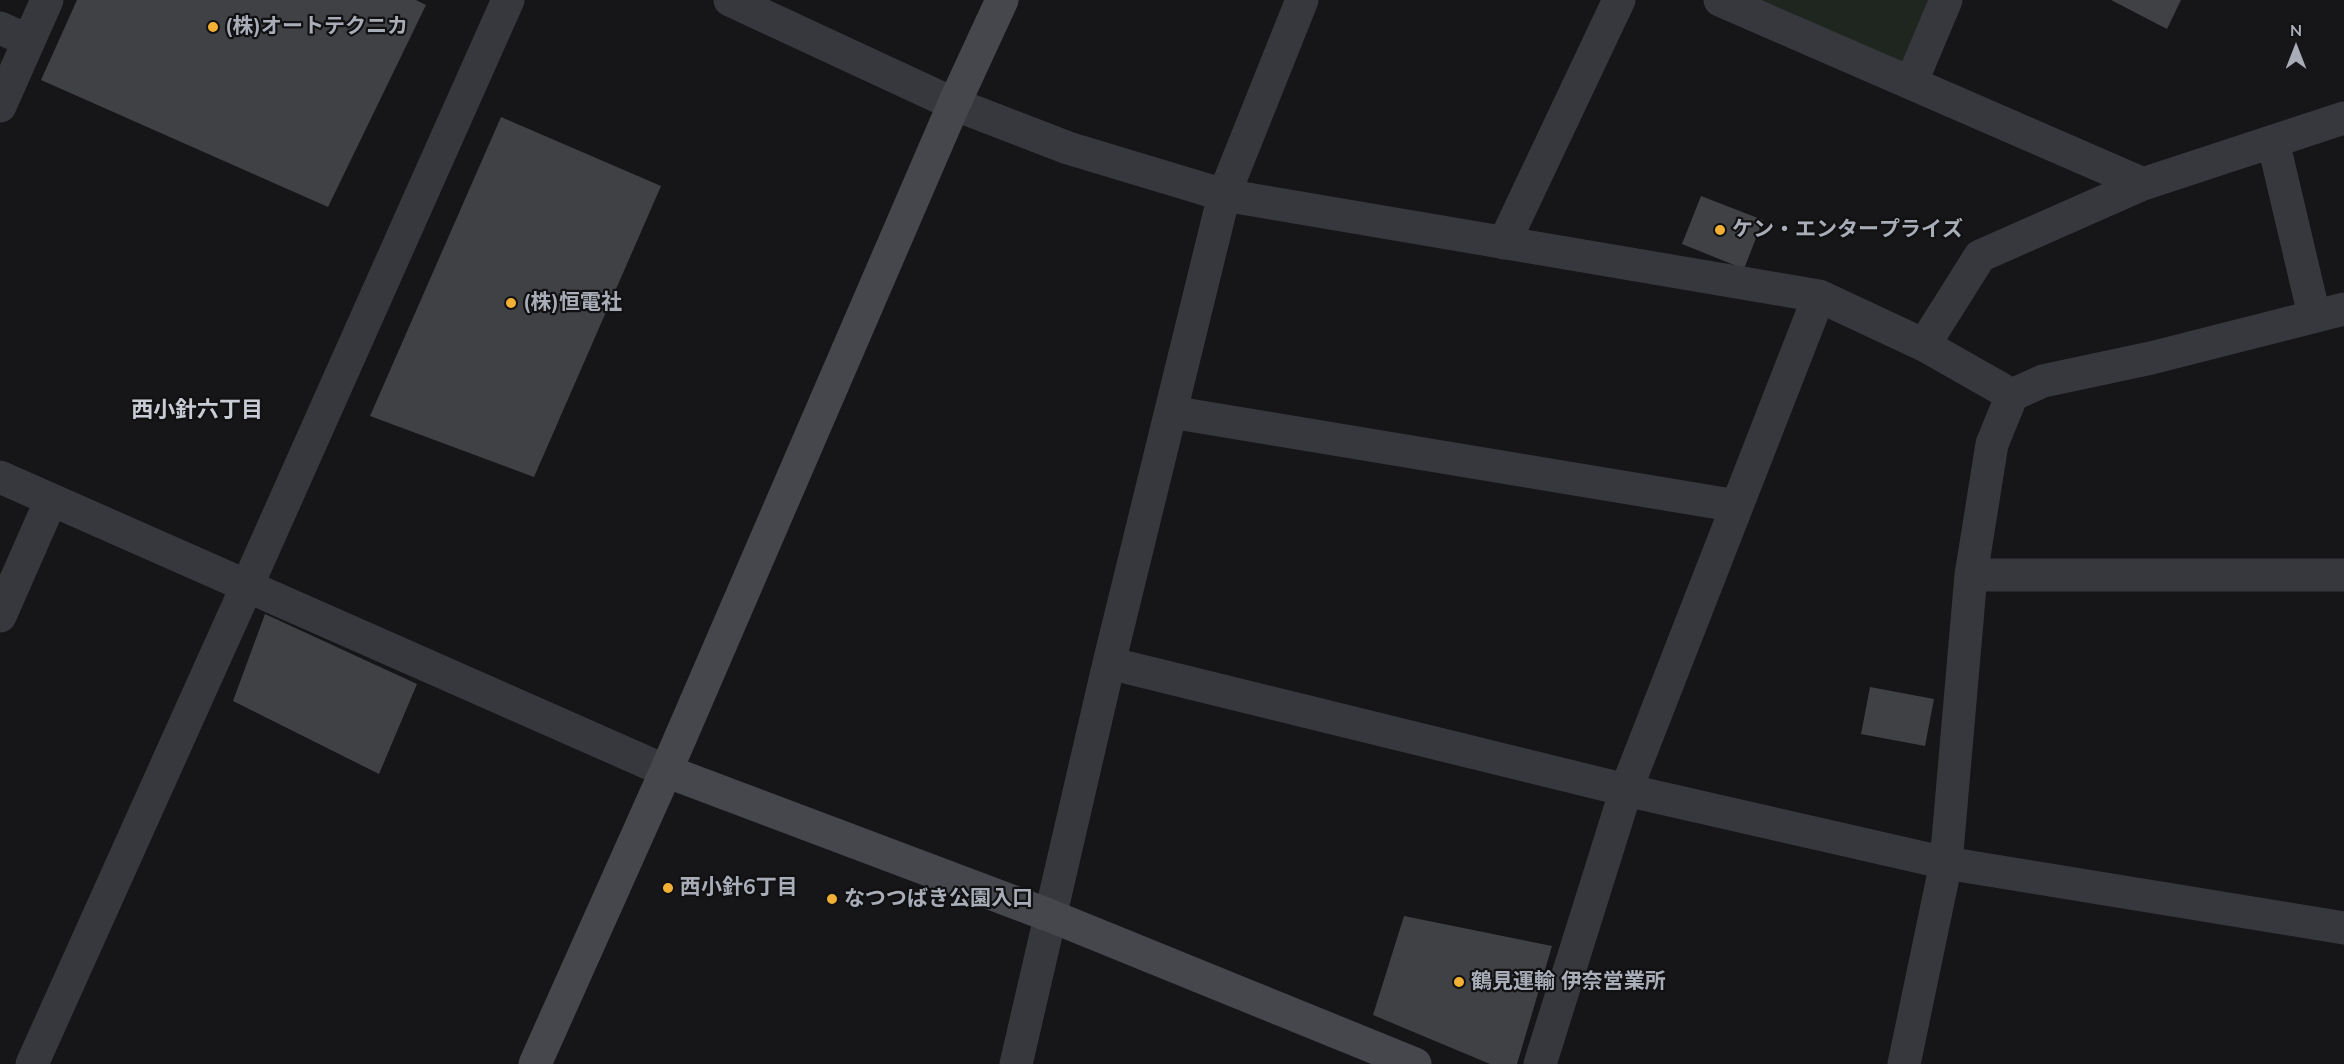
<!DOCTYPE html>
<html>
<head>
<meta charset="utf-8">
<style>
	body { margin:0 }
	#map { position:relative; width:2344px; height:1064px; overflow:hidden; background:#161618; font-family:Mulish,sans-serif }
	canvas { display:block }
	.north { position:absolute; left:2266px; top:18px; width:60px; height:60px; -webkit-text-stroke:4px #111113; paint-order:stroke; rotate:0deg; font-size:16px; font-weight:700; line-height:24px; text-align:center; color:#a8adb8 }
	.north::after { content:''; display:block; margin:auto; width:21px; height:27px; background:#a8adb8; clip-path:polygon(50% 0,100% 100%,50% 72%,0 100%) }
</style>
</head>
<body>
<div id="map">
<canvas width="2344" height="1064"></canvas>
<div class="north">N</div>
</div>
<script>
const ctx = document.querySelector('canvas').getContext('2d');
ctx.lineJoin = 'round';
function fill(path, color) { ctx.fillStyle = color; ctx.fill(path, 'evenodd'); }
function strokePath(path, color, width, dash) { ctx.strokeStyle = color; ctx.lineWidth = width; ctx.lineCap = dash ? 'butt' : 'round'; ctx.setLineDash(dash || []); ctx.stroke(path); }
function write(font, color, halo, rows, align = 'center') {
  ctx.font = font + ' Mulish,"Noto Sans JP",sans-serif'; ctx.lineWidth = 4.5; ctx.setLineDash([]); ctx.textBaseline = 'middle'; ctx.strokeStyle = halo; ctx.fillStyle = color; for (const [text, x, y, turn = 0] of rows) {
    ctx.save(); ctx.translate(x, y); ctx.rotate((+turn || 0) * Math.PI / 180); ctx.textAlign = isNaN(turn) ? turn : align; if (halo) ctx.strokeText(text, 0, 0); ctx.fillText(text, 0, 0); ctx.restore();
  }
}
fill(new Path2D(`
	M1720 0H1946L1911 83Z`), '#1e261f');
fill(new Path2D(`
	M77 0H416L426 5 328 207 41 80Z
	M2111 0H2181L2167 29Z
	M501 117 661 186 534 477 370 416Z
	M1701 196 1763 220 1744 269 1682 244Z
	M265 614 417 684 379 774 233 701Z
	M1870 687 1934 699 1925 746 1861 734Z
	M1404 916 1552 946 1517 1064H1490L1373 1015Z`), '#404145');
strokePath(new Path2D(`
	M730 0 954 104 1068 148 1224 195 1819 296 1924 345 2012 395
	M1720 0 2143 184
	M0 28 29 41
	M1911 83 1946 0
	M0 106 47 0
	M2273 141 2314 315
	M1504 243 1619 0
	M1924 345 1980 256 2143 184 2344 118
	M1171 412 1737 506
	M0 477 666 771
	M1971 575H2344
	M0 616 51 500
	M1109 663 1626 790 1946 863 2344 928
	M32 1064 247 586 508 0
	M1016 1064 1109 663 1224 195 1302 0
	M1540 1064 1626 790 1819 296
	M1904 1064 1946 863 1971 575 1992 444 2012 395 2043 381 2151 358 2344 309`), '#37383d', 33);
strokePath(new Path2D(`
	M666 771 1051 916 1415 1064
	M535 1064 666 771 954 104 1002 0`), '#45474d', 33);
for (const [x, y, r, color] of [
	[213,27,6,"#f2b134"],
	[1720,230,6,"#f2b134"],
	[511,303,6,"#f2b134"],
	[668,888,6,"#f2b134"],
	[832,899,6,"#f2b134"],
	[1459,982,6,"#f2b134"]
]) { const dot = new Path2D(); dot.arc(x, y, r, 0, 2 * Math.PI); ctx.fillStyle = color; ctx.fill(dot); strokePath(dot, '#111113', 2); }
write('bold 21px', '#a8adb8', '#111113', [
	["(株)オートテクニカ",225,27],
	["ケン・エンタープライズ",1732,230],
	["(株)恒電社",523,303],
	["西小針6丁目",680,888],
	["なつつばき公園入口",844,899],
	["鶴見運輸 伊奈営業所",1471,982]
], 'left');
write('bold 22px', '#c9ccd4', '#111113', [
	["西小針六丁目",197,410]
]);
</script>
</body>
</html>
